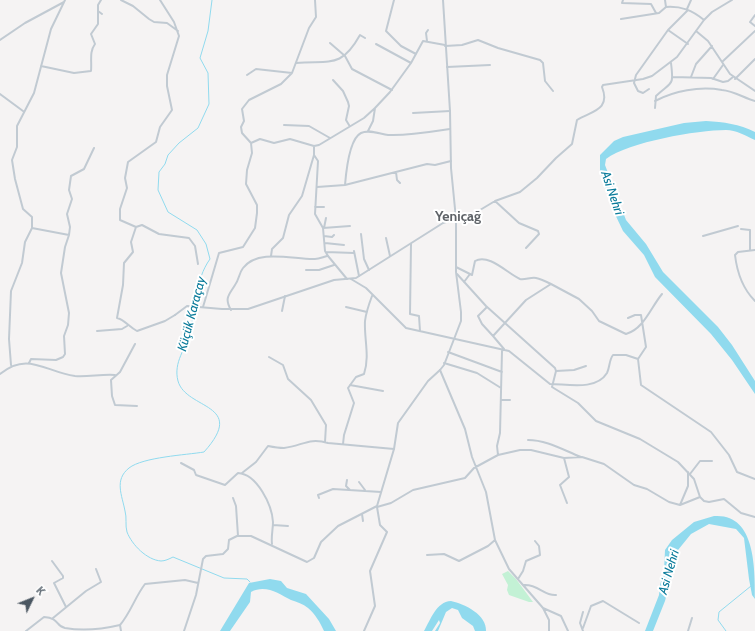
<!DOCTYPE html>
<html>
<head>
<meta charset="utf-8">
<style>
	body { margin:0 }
	#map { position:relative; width:755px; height:631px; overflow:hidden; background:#f5f3f3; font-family:Cabin,sans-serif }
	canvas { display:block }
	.north { position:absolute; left:12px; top:579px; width:40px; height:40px; -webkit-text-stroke:3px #fff; paint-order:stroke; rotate:47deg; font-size:11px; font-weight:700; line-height:16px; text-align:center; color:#4a5661 }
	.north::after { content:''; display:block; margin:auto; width:14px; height:18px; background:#4a5661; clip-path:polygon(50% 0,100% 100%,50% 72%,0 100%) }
</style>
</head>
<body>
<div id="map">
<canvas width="755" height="631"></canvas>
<div class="north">K</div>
</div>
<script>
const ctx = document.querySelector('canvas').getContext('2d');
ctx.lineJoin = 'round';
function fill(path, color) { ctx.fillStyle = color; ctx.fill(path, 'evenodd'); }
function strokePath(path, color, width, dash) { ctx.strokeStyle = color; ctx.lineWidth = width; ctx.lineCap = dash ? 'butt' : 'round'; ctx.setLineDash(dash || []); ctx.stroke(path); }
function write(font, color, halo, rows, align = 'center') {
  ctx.font = font + ' Cabin,sans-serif'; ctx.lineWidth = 4; ctx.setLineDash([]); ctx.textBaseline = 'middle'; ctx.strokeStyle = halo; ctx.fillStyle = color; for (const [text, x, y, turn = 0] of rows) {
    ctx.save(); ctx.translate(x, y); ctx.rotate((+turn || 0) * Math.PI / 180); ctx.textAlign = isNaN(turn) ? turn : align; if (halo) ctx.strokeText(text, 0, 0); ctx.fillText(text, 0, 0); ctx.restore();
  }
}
fill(new Path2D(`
	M508 571 516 579 533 602H529L509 595 507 590 508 585 502 574Z`), '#c3f1d5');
fill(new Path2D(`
	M706 121C724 122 739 124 755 132V140C746 136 736 130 726 130 697 130 629 142 606 159L605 165 626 220 646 244 663 272 718 327 732 345 755 381V394L732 360 711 334 655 277 644 255 623 231 613 210 600 171V155L614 141 623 137 684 123Z
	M714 516C755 513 755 566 755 599L752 595 749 579 744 538 736 529 709 524 691 534 678 550 674 558 672 573 665 601 653 631H645L659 595 660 585 664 572 665 550 672 540 694 522Z
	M270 579 281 581 287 588 306 594 329 619 336 631H324C320 622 315 614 308 608 303 604 297 602 291 600 279 594 266 584 251 592L250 602 230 631H220L249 583Z
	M451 601C465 604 487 615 486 631H475L473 626 462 618 458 610 452 608 446 612 438 631H435L440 623 439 620 432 631H424C431 619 436 602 451 601Z`), '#90daee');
strokePath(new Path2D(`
	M212 0 208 31 200 58 208 73 209 104 198 128 179 143 168 155 165 164 159 172 158 190 168 212 197 230 206 244 210 259C195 280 196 307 190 332 186 349 173 362 178 381 186 410 248 403 204 452 186 455 143 457 129 468 114 480 122 495 125 511 127 517 125 526 127 532 132 545 147 560 161 561 165 561 169 559 173 557L224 578 247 579 250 582
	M726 631 718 620 719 612 751 586`), '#90daee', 1);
strokePath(new Path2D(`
	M121 0 133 6 149 19 154 22 167 23 178 31
	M394 0 386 31 401 46 416 54
	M623 0 622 3 651 4 656 13
	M665 0 666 7C681 6 692 10 704 20
	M687 9 691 0
	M98 11 102 14
	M755 15 750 22 755 26
	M621 19 659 13 666 7
	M668 30 688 44
	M696 31 708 41 730 74 755 91
	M0 40 25 23 64 2
	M427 41 426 33 428 30
	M330 43 345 56 352 69 392 90
	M376 44 411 63
	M445 46 462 45 478 40 498 48 540 60 543 63 545 81 553 91
	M722 62 755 31
	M296 63C330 60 341 69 360 35L365 38
	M41 66 74 73 91 71C92 61 89 52 95 44L91 34 98 24V5L101 0
	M447 67 490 65
	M247 75 256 69 292 73
	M673 77 711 78 723 82 728 81 733 77
	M691 77 696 64 712 46
	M713 79 723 65
	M735 79 755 59
	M333 80 343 91 348 102 349 106 346 120 349 125
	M649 89 643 93 638 91 634 83 636 75 668 30 688 10
	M0 94 23 111
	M655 101C674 91 699 86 722 90 734 91 744 98 755 101
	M655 108 656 96C672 81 674 87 671 63
	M413 113 450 111
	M284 125 309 126 330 138
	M368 131 373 121 375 108 390 92 411 63 423 41 445 45
	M251 143 260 139 274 143 290 139 314 146 319 145 364 118 375 108
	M314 146V155L318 161 315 214 323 228 325 251 328 256 347 279
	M396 172 397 180 400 183
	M345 185C346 173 349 139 361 133 369 129 380 134 388 135 409 136 430 132 450 129
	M317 187 345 185 427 164 435 165 451 161
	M495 201 519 223 538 231 539 234 526 248
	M315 207H324
	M456 219 470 216 495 201 520 192 537 178 556 158 572 144 577 120C592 111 611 110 602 87L603 85 643 79 652 76 677 57 704 20 712 12 732 0
	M136 227 120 220V209L127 188 125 178 128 162 156 142 160 127 172 110 167 86V75L179 36 174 22 160 0
	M32 228 69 235
	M323 228 350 226
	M324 228 326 218
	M741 229 750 230V250
	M361 234 364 259 369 270
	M324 236 332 237 334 235
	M703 236 738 226
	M386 238 390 256
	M325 243 344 245
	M411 244 410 314 419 316 420 331
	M755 250 738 252 735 255C737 272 743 289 755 301
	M354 251 359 276
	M326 252 354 253
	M271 256 272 249 283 238 289 215 302 196 314 155
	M456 267 472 275 475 261C489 253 508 274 520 279 525 280 531 277 536 278 541 279 547 282 551 284
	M306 270H319L334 265
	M457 274 486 306 555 368 556 371 552 387 578 403 596 421 640 439 678 462 694 479 700 497 704 501 709 502 724 499 741 513 755 517
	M351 279 366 288 406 328 509 351 550 384C567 384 596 391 607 373 610 367 609 360 613 355H626L638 359
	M464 282 470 274
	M203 307 219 253 243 247 255 228 257 213V205L246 184 247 170 252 153 251 143 242 133 241 127 244 121 242 109 249 100 281 84 292 73 309 28 316 17 315 0
	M346 307 367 312
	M487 307 478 316 482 324 493 336
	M231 310C224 298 229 295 235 285 239 280 239 273 243 268 258 248 295 260 315 259 319 259 323 257 327 256
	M282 311 285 296
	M175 315 165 321 137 331C128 326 125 320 117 318L123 285 124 263 133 252 131 242 136 227 142 225 159 234 189 238 195 246 198 264
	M628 318 635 315H641L646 347 638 359 641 385 711 432 729 455 737 472 755 479
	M97 331 122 329 127 326
	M135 344 120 372 111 380 112 396 115 405 137 406
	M448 352 502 372
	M269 357 283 365 288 379 311 400 326 425 325 442
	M29 363 31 359 56 360 63 357 65 354 64 336 68 325 69 313 61 273 65 247 69 235 70 227 67 214 72 199 69 190 71 176 84 169 94 148
	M444 363 477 373 501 388
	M11 365 9 339 11 291 22 263 25 242 32 228V217L23 209 15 179 12 160 17 147V126L34 93 51 29 65 0
	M440 370 465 429 472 457 486 492 495 540 509 569 543 608 549 620V631
	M556 371 574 370 586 366
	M0 374C28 351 45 372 75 376 88 377 102 374 115 375
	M350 385 383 391
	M501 400H510
	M528 440C547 440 563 450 581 457
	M343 444 344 435 354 403 348 388 356 377 364 374C370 356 364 339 365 321 366 312 369 304 372 296
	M498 455 497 446 500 433 502 351 504 349 493 336 526 300 551 284 579 299 592 311 599 321 626 334C644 329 651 307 662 294
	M564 458 569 477 560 485 567 503
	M181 463 194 470 196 475 225 485 238 473C257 474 272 505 273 522 273 529 271 537 272 544
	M242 473 256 462 268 446C273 447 279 448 284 448 302 446 309 437 328 443L394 449
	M690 474 700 461H712
	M347 480 346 486 350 490
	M359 482 365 490
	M233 498 236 506 238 536
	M319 498 318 495 333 489 381 492
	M680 505 688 486V472
	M377 507 391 503 413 490 465 478 474 468 498 455 520 450H531L564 458 582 457 604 464 634 485 647 489 669 502 680 505 700 497
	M362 514 363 521
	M273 525 288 526
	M427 555 444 554 459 561 488 546 495 540
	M52 561 63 576V578L54 583 66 607
	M518 579 523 571 526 561 540 555 539 546 535 541
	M524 585C538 584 544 596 556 595
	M543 608 561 616 568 631
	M583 612 580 623 583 631
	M53 618 86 591 101 582 96 569
	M120 625 121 631
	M583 628 591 606 603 601 639 623
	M364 631 375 606 370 571 387 532 380 525 377 507
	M688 631 692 618`), '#c1cad2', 2);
strokePath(new Path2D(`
	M175 315 187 306 222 309H248L334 280 356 278 443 223 456 219
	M26 631 44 617C60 618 55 626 65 628 82 631 103 629 120 625 131 612 135 597 145 584L185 580 198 583
	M184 631 196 595 203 559 206 556 223 554 228 549 229 540 237 536H251L307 562 314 558 321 542 338 526 377 506 394 449 398 423 428 381 440 370 444 365 461 321V312L456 272V219L451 168 450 111 443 0`), '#c1cad2', 2);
write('italic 13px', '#0c7c9b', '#fff', [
	["Asi Nehri",612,193,71],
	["Küçük Karaçay",192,314,-75],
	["Asi Nehri",669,572,-74]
]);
write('bold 14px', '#5f6368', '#fff', [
	["Yeniçağ",458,217]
]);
</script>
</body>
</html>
